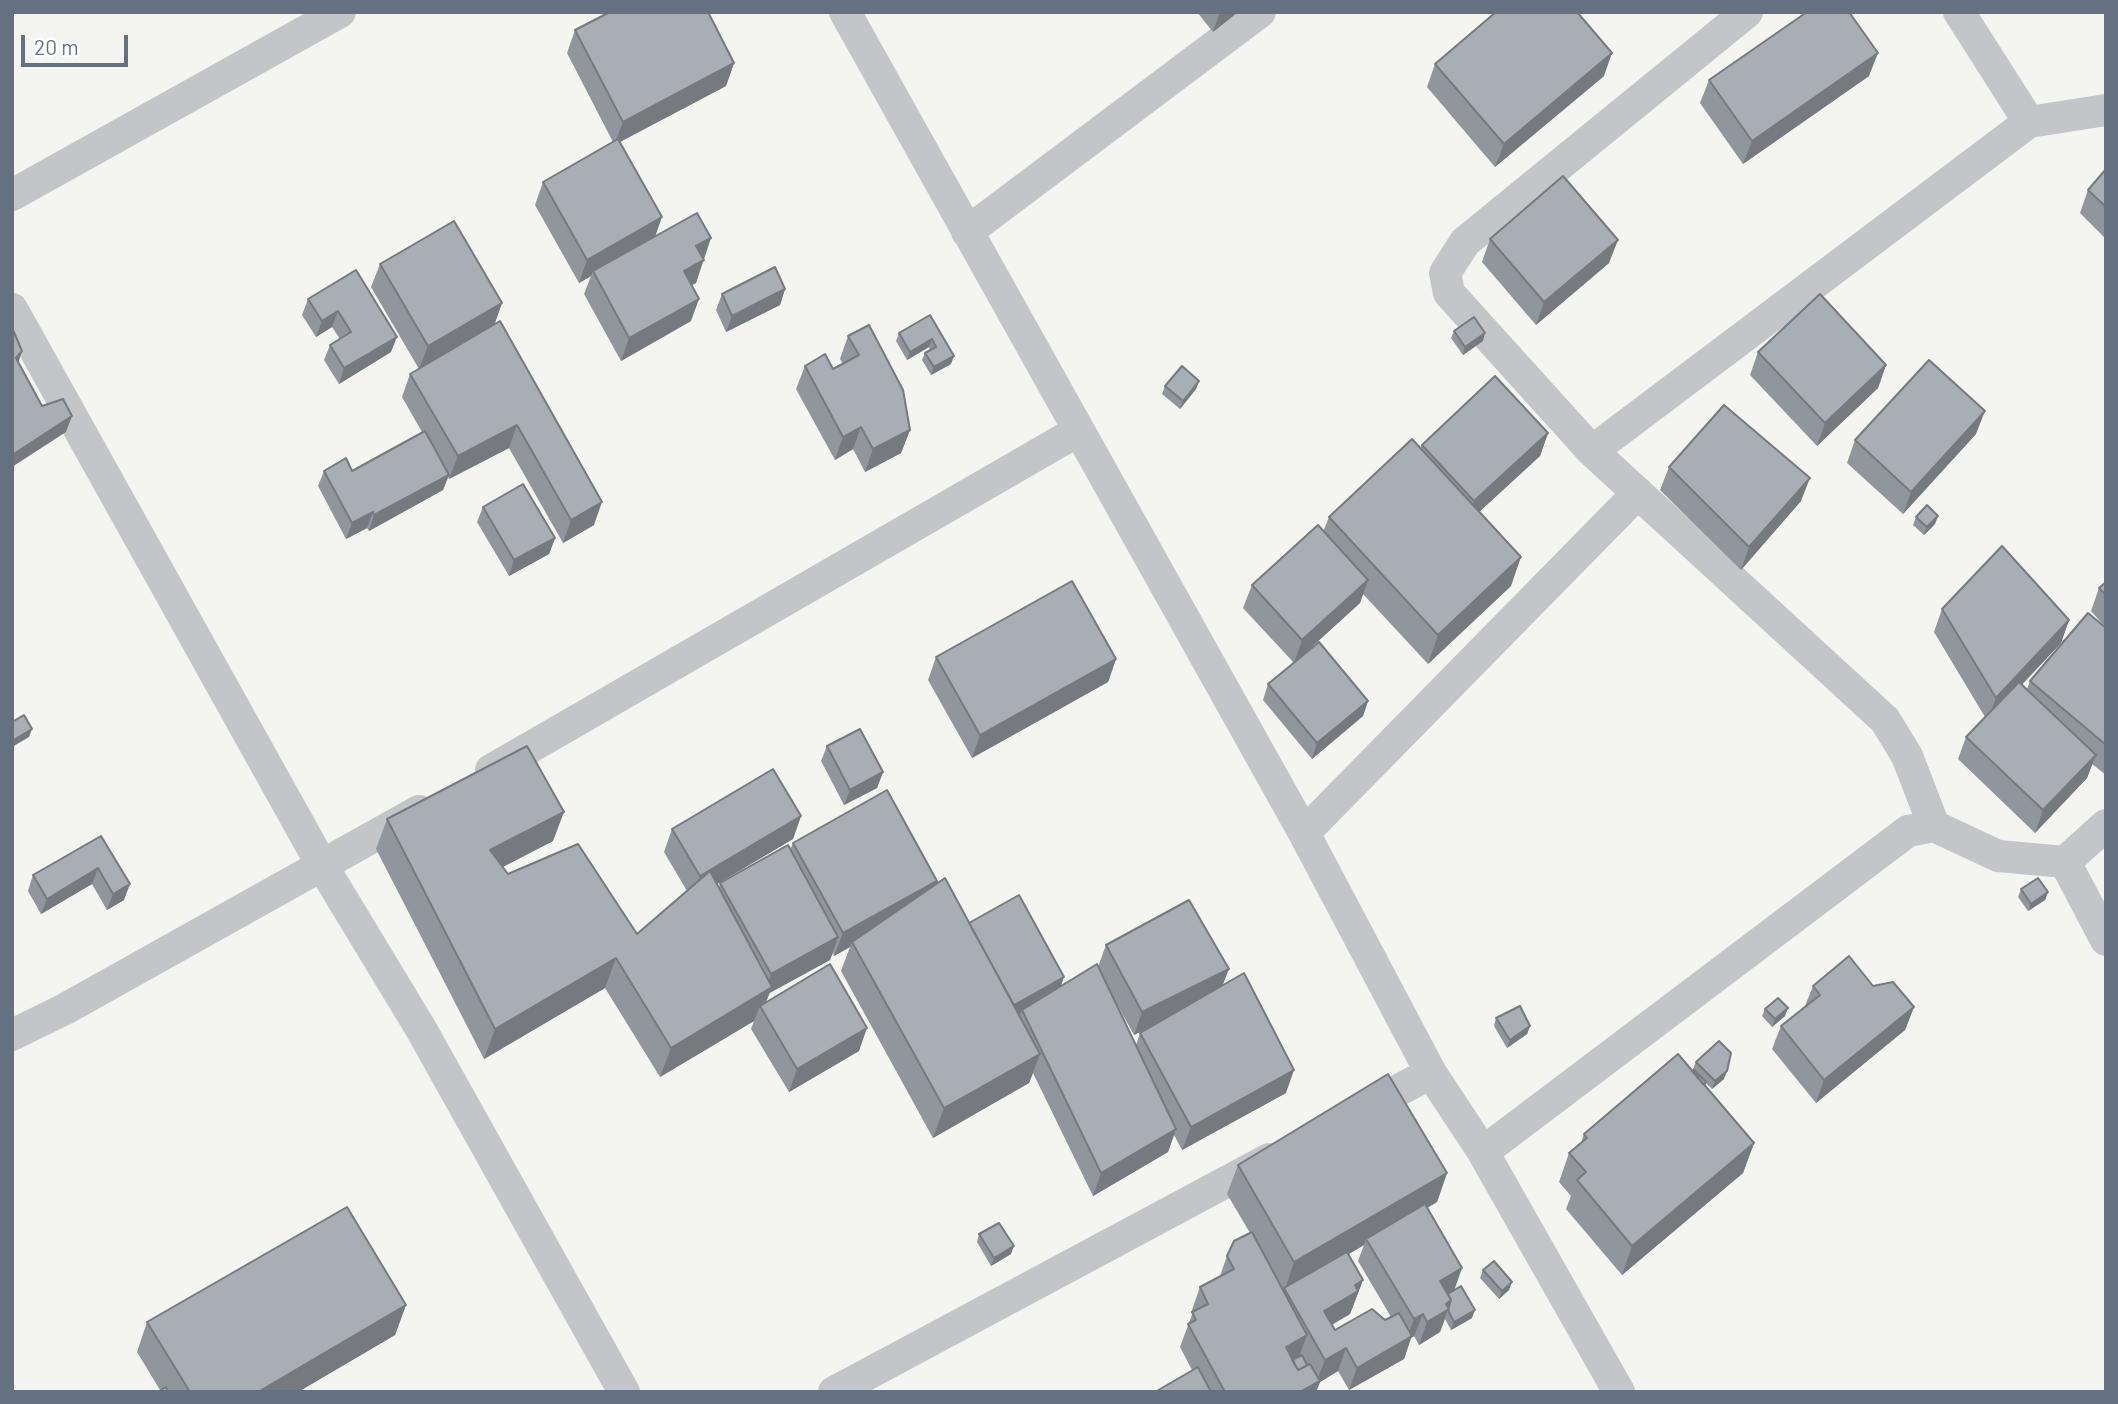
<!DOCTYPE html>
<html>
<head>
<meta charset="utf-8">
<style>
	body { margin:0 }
	#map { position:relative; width:2118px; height:1404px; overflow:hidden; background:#f4f5f1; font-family:Barlow,sans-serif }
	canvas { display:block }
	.frame { position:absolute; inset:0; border:14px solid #657181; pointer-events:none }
	.scale { position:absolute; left:21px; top:35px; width:107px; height:32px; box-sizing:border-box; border:4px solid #657181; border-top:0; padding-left:9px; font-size:21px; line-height:24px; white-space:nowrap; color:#657181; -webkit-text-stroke:5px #fff; paint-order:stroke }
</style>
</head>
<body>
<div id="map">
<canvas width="2118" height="1404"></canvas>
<div class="frame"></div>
<div class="scale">20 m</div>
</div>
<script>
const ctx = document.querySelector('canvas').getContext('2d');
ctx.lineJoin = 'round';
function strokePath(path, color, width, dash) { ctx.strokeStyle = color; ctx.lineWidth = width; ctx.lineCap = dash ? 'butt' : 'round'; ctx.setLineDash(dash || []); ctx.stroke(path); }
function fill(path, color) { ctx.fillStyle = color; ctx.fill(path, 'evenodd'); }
strokePath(new Path2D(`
	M845 12 1304 833 1431 1073 1483 1152 1619 1392
	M1747 12 1465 242 1445 273 1449 293 1592 451 1885 720 1907 756 1934 826
	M1959 12 2029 122
	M12 195 340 12
	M967 232 1260 12
	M12 309 323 867 421 1029 624 1392
	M1592 451 2029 122 2106 110
	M491 770 1078 431
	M2106 825 2065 862 2106 940
	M1304 833 1638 493
	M12 1035 65 1009 419 811
	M1361 1110 1431 1073
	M1483 1152 1908 831 1934 826 1998 856 2065 862
	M834 1392 1269 1159`), '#c3c5c9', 32);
fill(new Path2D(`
	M1197 12H1238L1213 32Z
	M575 30 734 63 726 86 620 142 655 237 703 259 696 283 691 285V321L621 361 584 294 591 276 579 283 535 205 543 182 613 142 567 53Z
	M1435 64 1604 76 1495 167 1427 87Z
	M1869 76 1743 164 1700 103 1709 80Z
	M2106 169V239L2080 213 2088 190Z
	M1490 239 1609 263 1536 325 1482 262Z
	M380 264 502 303 494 324 594 525 563 543 509 448 449 479 448 477 443 490 369 531 367 528 346 539 318 486 324 471H352L422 432 402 397 410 374 419 369 371 287Z
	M356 270 391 352 339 384 324 360 330 345 340 339 332 327 316 337 302 315 308 299Z
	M785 289 780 305 726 332 716 310 722 294Z
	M930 315 951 364 931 375 922 360 925 353 930 350 929 347 907 360 896 341 899 333Z
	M1454 331 1483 341 1463 355 1451 338Z
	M848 336 910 430 901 453 865 472 853 449 835 460 796 389 805 366 833 369 843 364 840 359Z
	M1758 352 1886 365 1878 388 1817 446 1750 375Z
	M1199 381 1196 389 1180 409 1162 394 1165 386Z
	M1548 433 1540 456 1479 512 1511 586 1428 664 1363 594 1360 603 1295 662 1368 701 1363 716 1312 759 1263 700 1268 684 1294 663 1243 608 1252 585 1323 532 1329 517 1420 448 1422 445Z
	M1976 434 1903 514 1847 463 1855 440Z
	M1669 467 1801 501 1741 570 1660 490Z
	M483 507 555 538 549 554 509 576 477 522Z
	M1916 517 1935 524 1924 535 1913 525Z
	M2106 582V628L2091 611 2099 588Z
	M1942 609 2069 620 2061 643 2022 684 2027 689 2030 681 2106 628V775L2092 764 2087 778 2035 833 1958 759 1966 737 1985 717 1934 632Z
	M936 657 1116 659 1108 682 972 758 928 680Z
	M827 746 883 772 877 788 844 805 821 761Z
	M801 816 793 839 717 884 719 887 720 883 790 850 793 843 937 881 936 885 969 923 1061 986 1098 967 1106 945 1223 985 1286 1093 1182 1150 1174 1135 1168 1152 1093 1196 1033 1073 1029 1083 933 1138 841 971 850 947 834 956 833 953 830 960 770 993 766 1002 859 1051 789 1092 751 1029 754 1021 660 1077 605 988 484 1059 376 849 387 819 553 841 503 867 508 874 637 934 687 891 664 852 672 829ZM1110 992 1134 1035 1157 1023 1140 1033 1136 1045Z
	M101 836 124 900 107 910 92 884 41 914 28 891 33 875Z
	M2021 889 2048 892 2045 900 2028 911 2018 897Z
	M1813 986H1873L1914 1007 1905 1030 1816 1103 1772 1049 1781 1026 1805 1006Z
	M1765 1009 1785 1016 1772 1027 1762 1016Z
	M1496 1018 1530 1026 1527 1034 1507 1048 1494 1026Z
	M1696 1062 1724 1079 1712 1089 1706 1083 1705 1086 1754 1143 1743 1173 1622 1275 1566 1209 1571 1196 1559 1182 1569 1153 1581 1143 1584 1134 1692 1071Z
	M1238 1165 1447 1173 1437 1202 1427 1208 1454 1290 1472 1318 1451 1330 1445 1319 1440 1332 1419 1345 1414 1336 1411 1338 1404 1359 1349 1390 1338 1371 1320 1382 1316 1392H1155L1192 1370 1180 1347 1193 1312 1192 1310 1200 1287 1220 1276 1227 1256 1250 1233 1227 1194ZM1364 1245 1358 1261 1391 1317 1385 1320 1335 1330 1332 1325 1350 1314 1363 1280 1349 1254Z
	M979 1234 1011 1254 991 1266 977 1242Z
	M1483 1270 1509 1290 1499 1299 1480 1278Z
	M406 1305 395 1335 298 1392H158L160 1390 137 1352 147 1322Z`), '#91969c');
fill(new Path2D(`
	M1220 12H1238L1213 32Z
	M1612 53 1604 76 1495 167 1504 144Z
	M1878 53 1869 76 1743 164 1752 141Z
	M734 63 726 86 614 145 623 122Z
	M662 217 654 240 593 271 591 276 579 283 587 260Z
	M711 238 696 283 675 294 684 271 696 246Z
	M1618 240 1609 263 1536 325 1544 302Z
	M785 289 780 305 726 332 732 316Z
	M699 299 691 321 621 361 629 338Z
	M502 303 494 326 419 369 428 346Z
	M338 311 332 327 316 337 322 321Z
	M1485 333 1483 341 1463 355 1465 347Z
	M397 337 391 352 339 384 344 368Z
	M932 339 929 347 907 360 910 352Z
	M22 351 17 367 16 358Z
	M954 356 951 364 931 375 934 367Z
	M1886 365 1878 388 1817 446 1825 423Z
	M1199 381 1196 389 1180 409 1183 401Z
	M1985 411 1976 434 1903 514 1911 492Z
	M72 416 66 432 12 467V455Z
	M517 425 509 448 449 479 458 456Z
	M861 427 853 449 835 460 843 437Z
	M910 430 901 453 865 472 873 449Z
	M1548 433 1540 456 1466 524 1474 501Z
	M449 475 443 490 369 531 374 515Z
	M1810 478 1801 501 1741 570 1749 547Z
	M602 502 594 525 563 543 571 520Z
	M373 512 367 528 346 539 352 523Z
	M1938 516 1935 524 1924 535 1927 527Z
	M555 538 549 554 509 576 514 560Z
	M1521 557 1511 586 1428 664 1438 635Z
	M1368 580 1360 603 1294 663 1302 640Z
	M2069 620 2061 643 1988 721 1996 698Z
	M1116 659 1108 682 972 758 980 735Z
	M1368 701 1363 716 1312 759 1317 743Z
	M32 729 29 737 12 747V741Z
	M2096 755 2087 778 2035 833 2043 810Z
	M883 772 877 788 844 805 850 790Z
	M564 812 553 841 479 879 490 850Z
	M801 816 793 839 692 899 700 876Z
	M98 868 92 884 41 914 47 899Z
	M937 881 929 903 852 942 850 947 834 956 843 933Z
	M130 884 124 900 107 910 113 894Z
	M2048 892 2045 900 2028 911 2031 904Z
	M838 937 830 960 769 993 763 1011 760 1006 754 1021 660 1077 671 1048 765 991 771 974Z
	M616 958 605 988 484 1059 495 1029Z
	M1229 969 1220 992 1134 1035 1142 1012Z
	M1064 977 1059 992 1022 1010 1021 1013 1005 1022 1011 1006Z
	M1914 1007 1905 1030 1816 1103 1824 1080Z
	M1788 1008 1785 1016 1772 1027 1775 1019Z
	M1530 1026 1527 1034 1507 1048 1510 1040Z
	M867 1028 859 1051 789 1092 797 1069Z
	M1040 1054 1029 1083 933 1138 944 1108Z
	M1294 1070 1286 1093 1182 1150 1191 1127Z
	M1727 1071 1724 1079 1712 1089 1715 1081Z
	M1176 1129 1168 1152 1093 1196 1101 1173Z
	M1754 1143 1743 1173 1622 1275 1632 1246Z
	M1447 1173 1437 1202 1369 1242 1366 1239 1364 1245 1285 1291V1289L1294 1262Z
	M1014 1246 1011 1254 991 1266 994 1258Z
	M1462 1268 1454 1291 1432 1304 1440 1281Z
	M1363 1280 1350 1314 1315 1334 1324 1311 1355 1285Z
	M1512 1282 1509 1290 1499 1299 1502 1291Z
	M1451 1300 1440 1332 1419 1345 1427 1322 1446 1304Z
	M406 1305 395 1335 298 1392H258Z
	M1475 1310 1472 1318 1451 1330 1454 1322Z
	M1423 1314 1414 1336 1411 1338 1404 1359 1349 1390 1357 1368 1406 1340 1414 1319Z
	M1307 1335 1299 1357 1286 1364V1347Z
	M1346 1348 1338 1371 1320 1382 1316 1392H1300L1316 1383 1325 1360Z`), '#767a7f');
const building = new Path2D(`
	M610 12H708L734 63 623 122 575 30Z
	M1496 12H1577L1612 53 1504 144 1435 64Z
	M1807 12H1849L1878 53 1752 141 1709 80Z
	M618 139 662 217 587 260 543 182Z
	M2106 169V207L2088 190Z
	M1563 176 1618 240 1544 302 1490 239Z
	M697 213 711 238 696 246 704 260 684 271 699 299 629 338 593 271Z
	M454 221 502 303 428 346 380 264Z
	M775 267 785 289 732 316 722 294Z
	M356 270 397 337 344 368 330 345 351 332 338 311 322 321 308 299Z
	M1820 294 1886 365 1825 423 1758 352Z
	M930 315 954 356 934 367 925 353 936 347 932 339 910 352 899 333Z
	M1474 317 1485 333 1465 347 1454 331Z
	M500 321 602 502 571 520 517 425 458 456 410 374Z
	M869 325 903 390 910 430 873 449 861 427 843 437 805 366 825 354 833 369 859 355 848 336Z
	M13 330 22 351 16 358 42 406 63 399 72 416 12 455Z
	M1929 360 1985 411 1911 492 1855 440Z
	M1182 366 1199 381 1183 401 1165 386Z
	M1495 376 1548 433 1474 501 1422 445Z
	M1724 405 1810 478 1749 547 1669 467Z
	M425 431 449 475 374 515 373 512 352 523 324 471 346 458 352 471Z
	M1412 439 1521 557 1438 635 1329 517Z
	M523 484 555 538 514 560 483 507Z
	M1927 505 1938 516 1927 527 1916 517Z
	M1318 525 1368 580 1302 640 1252 585Z
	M2002 546 2069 620 1996 698 1942 609Z
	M1072 581 1116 659 980 735 936 657Z
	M2106 582V595L2099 588Z
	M2088 613 2106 628V745L2030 681Z
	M1319 642 1368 701 1317 743 1268 684Z
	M2019 682 2096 755 2043 810 1966 737Z
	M24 715 32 729 12 741V722Z
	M860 729 883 772 850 790 827 746Z
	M527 746 564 812 490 850 508 874 578 844 637 934 710 871 772 987 671 1048 616 958 495 1029 387 819Z
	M773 769 801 816 700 876 672 829Z
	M887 790 937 881 843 933 793 843Z
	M101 836 130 884 113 894 98 868 47 899 33 875Z
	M788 845 838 937 771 974 720 883Z
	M945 878 1040 1054 944 1108 852 942Z
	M2038 878 2048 892 2031 904 2021 889Z
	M1019 895 1064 977 1014 1005 969 923Z
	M1189 900 1229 969 1142 1012 1106 945Z
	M1849 956 1873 986 1893 982 1914 1007 1824 1080 1781 1026 1820 995 1813 986Z
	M830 964 867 1028 797 1069 760 1006Z
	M1097 964 1176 1129 1101 1173 1022 1010Z
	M1244 973 1294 1070 1191 1127 1140 1033Z
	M1778 998 1788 1008 1775 1019 1765 1009Z
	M1520 1006 1530 1026 1510 1040 1496 1018Z
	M1719 1041 1731 1053 1727 1071 1715 1081 1696 1062Z
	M1678 1054 1754 1143 1632 1246 1577 1180 1586 1172 1569 1153 1587 1138 1584 1134Z
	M1694 1070 1706 1082 1704 1085 1692 1071Z
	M1388 1074 1447 1173 1294 1262 1238 1165Z
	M1425 1204 1462 1268 1440 1281 1451 1300 1446 1304 1449 1309 1427 1322 1423 1314 1414 1319 1366 1239Z
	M347 1207 406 1305 258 1392H190L147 1322Z
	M999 1223 1014 1246 994 1258 979 1234Z
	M1252 1232 1307 1335 1286 1347 1298 1370 1310 1364 1320 1381 1300 1392H1225L1188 1324 1196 1320 1192 1312 1208 1304 1200 1287 1234 1269 1227 1256 1234 1241Z
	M1347 1252 1363 1280 1355 1285 1358 1291 1324 1311 1335 1330 1372 1309 1385 1320 1399 1313 1412 1336 1357 1368 1346 1348 1325 1360 1284 1288Z
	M1494 1261 1512 1282 1502 1291 1483 1270Z
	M1461 1286 1475 1310 1454 1322 1448 1310 1451 1300 1448 1294Z
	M1302 1355 1307 1365 1298 1370 1292 1360Z
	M1198 1367 1211 1392H1155Z
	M166 1387 168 1392H158Z`);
fill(building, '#a9aeb5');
strokePath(building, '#767a7f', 2);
</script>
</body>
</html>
